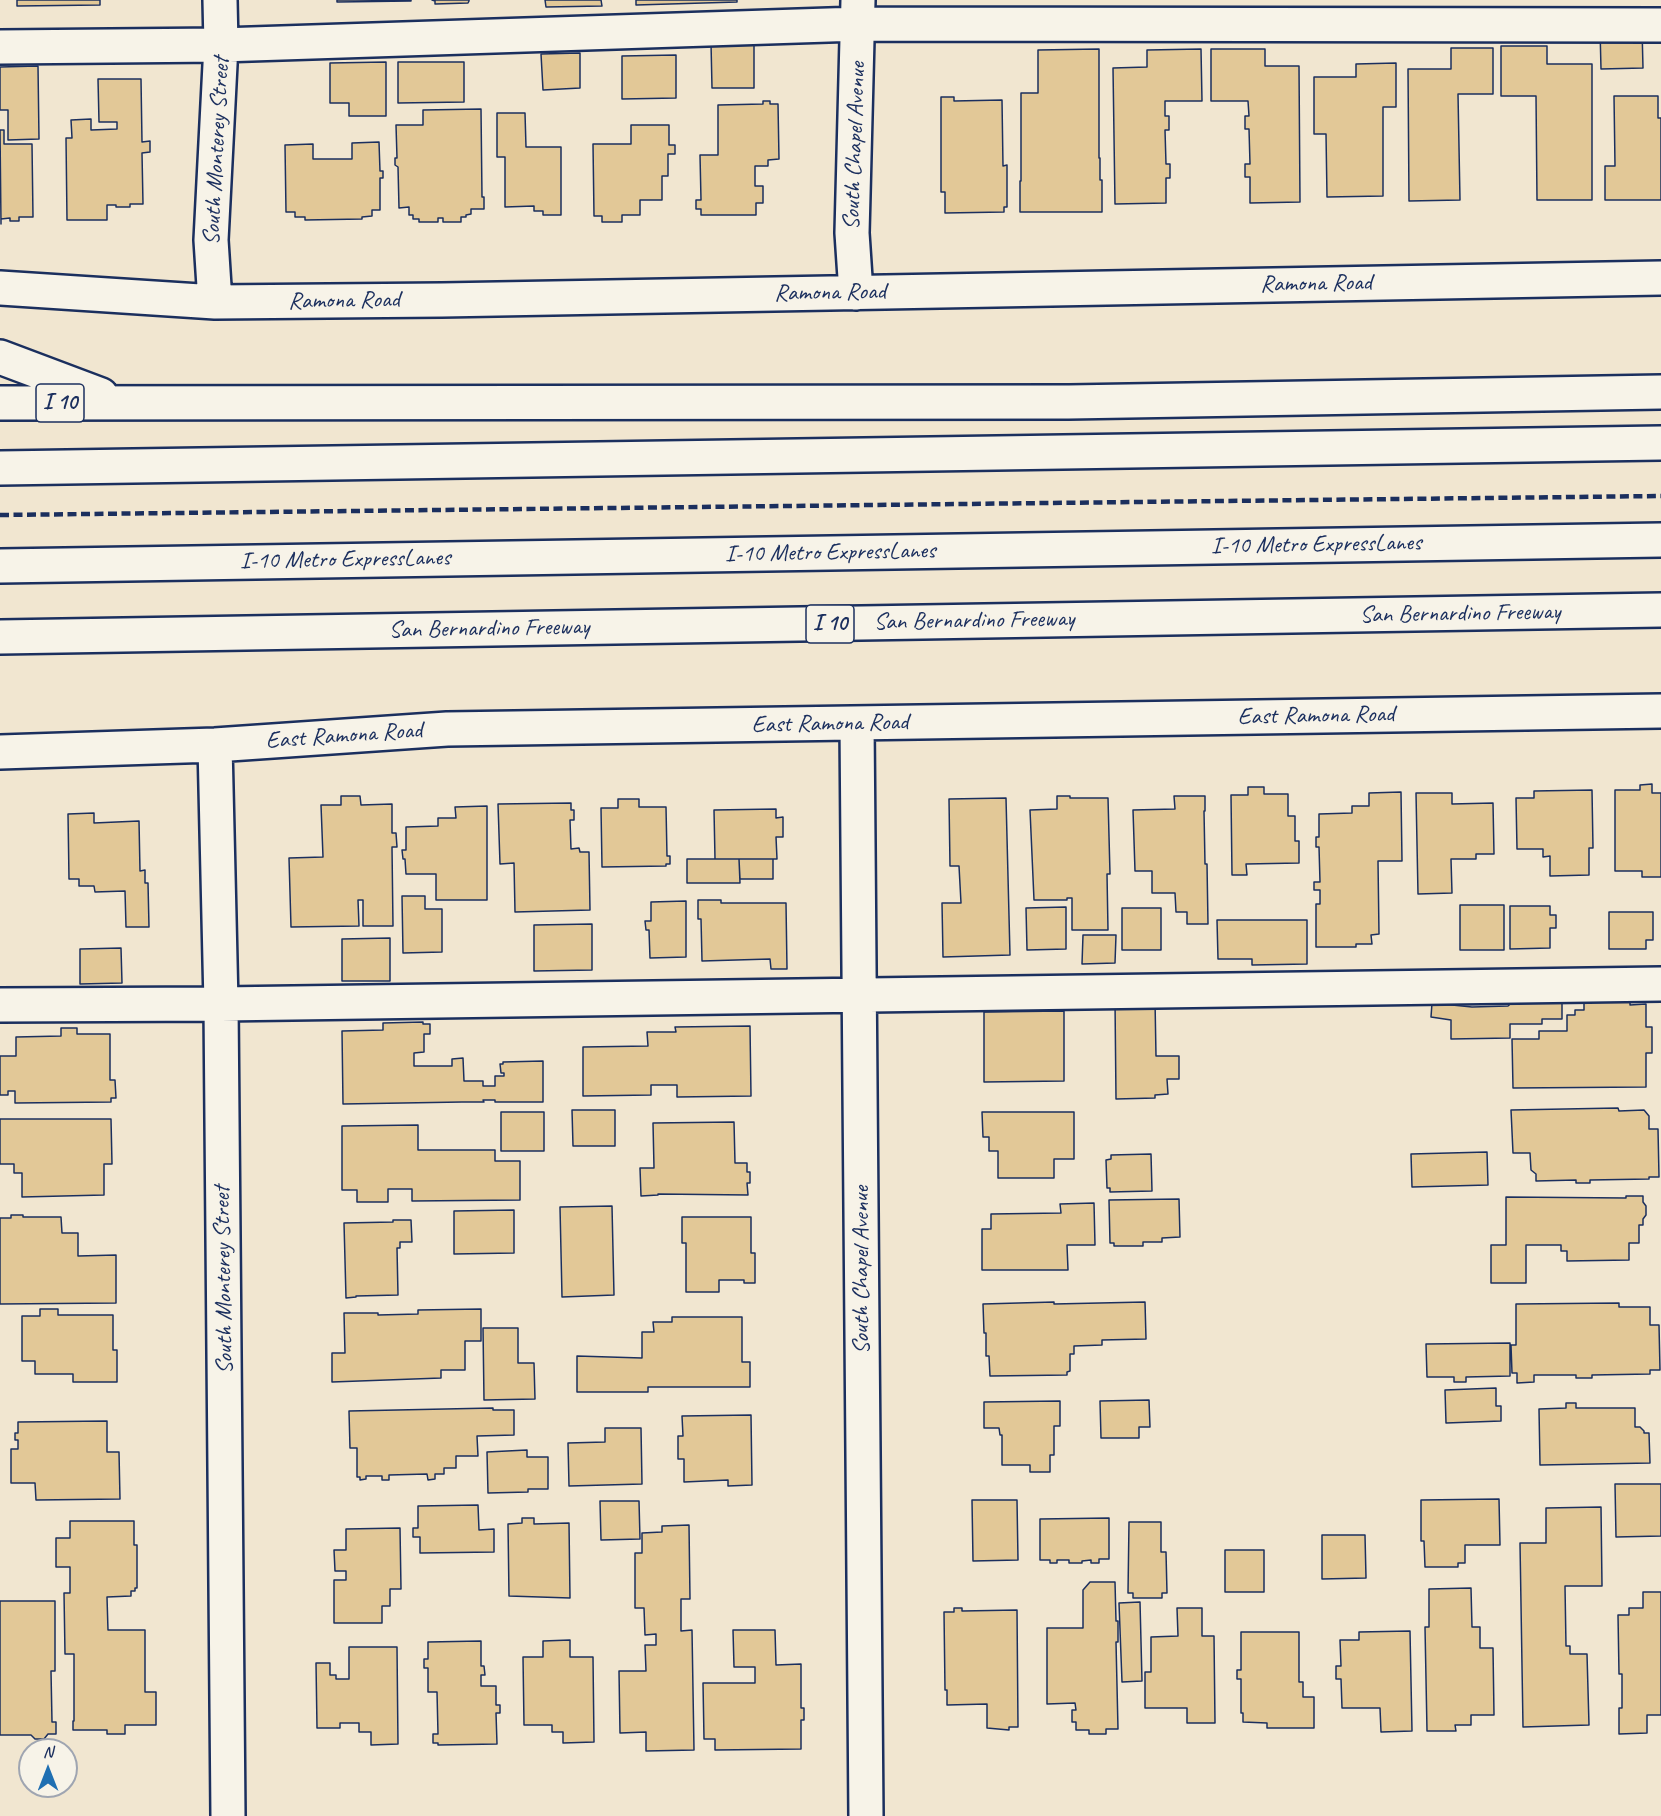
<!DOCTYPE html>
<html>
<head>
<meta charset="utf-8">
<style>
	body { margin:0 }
	#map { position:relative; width:1661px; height:1816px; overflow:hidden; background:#f1e6d0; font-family:Caveat,sans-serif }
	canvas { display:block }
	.north { position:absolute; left:18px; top:1738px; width:60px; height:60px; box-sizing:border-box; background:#f7f3e8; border:2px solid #9fa5b1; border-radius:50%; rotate:0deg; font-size:16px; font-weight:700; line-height:24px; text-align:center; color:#1b2f5e }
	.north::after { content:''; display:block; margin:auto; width:21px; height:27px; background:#1f6fb2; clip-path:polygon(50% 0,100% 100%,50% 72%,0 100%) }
</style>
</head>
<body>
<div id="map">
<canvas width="1661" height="1816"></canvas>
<div class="north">N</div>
</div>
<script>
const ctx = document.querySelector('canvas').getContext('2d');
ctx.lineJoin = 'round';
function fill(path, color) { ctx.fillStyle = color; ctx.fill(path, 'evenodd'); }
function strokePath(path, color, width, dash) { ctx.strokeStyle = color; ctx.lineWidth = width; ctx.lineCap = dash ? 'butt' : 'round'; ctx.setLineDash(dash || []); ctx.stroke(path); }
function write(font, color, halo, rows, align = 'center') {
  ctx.font = font + ' Caveat,sans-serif'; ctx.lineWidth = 4.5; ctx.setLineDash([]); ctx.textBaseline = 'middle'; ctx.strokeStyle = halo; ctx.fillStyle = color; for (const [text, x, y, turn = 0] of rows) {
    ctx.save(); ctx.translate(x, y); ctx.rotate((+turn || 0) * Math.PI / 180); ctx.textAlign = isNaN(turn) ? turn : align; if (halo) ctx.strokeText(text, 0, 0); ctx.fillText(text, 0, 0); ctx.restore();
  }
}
const building = new Path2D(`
	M17 0H100V5L17 6Z
	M337 0H411V1L337 2Z
	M432 0H469V1L468 3 435 4V1Z
	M545 0H601L602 6 546 7Z
	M636 0H737V2L636 5Z
	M1642 28 1643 68 1601 69 1600 29Z
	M754 42V88H712L711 43Z
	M1501 46H1547V64H1592V200H1537L1536 96H1501Z
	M1451 48H1493V94H1458L1460 200 1409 201 1408 69H1451Z
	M1099 49V158H1100V180H1102V212H1020V181H1021V93H1038V50Z
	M1201 49 1202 101H1165V116H1169V130H1165L1166 164H1170V178H1166V203L1115 204 1113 68 1147 67V50Z
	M1211 49H1265V66H1299L1300 202 1250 203V177H1245V164H1250L1249 129H1245V116H1249L1248 101H1211Z
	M580 53V88L543 90 541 54Z
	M676 55V98L622 99V56Z
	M386 62V116H349V103H330V63Z
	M398 62H464V102L398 103Z
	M1396 63V107H1383V196L1327 197 1326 134H1314V77H1356V64Z
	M38 66 39 139 8 140V110H0V67Z
	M98 79H141L142 142 150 141V152L142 153 143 204H130V207H116V205H107V220H67L66 138H72L71 120 91 119V130L117 129V122H99Z
	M1614 96H1658V118H1661V200H1605V166H1615Z
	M941 97H954V101L1002 100 1003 166 1007 165V207H1004V212L945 213V192H941Z
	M763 101H770V104H778L779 159 768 160V166H755V186H763V203H756V215H701V209H696V200H701L700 155H718V105L763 104Z
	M481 109 482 197H484V209H471V214L466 215V217H461V222H443V218H438V222H419V219H413V215H409V207L399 208 398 167 395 165V158H397L396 125H423V110Z
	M497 113H525L526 147H561V215H543V211H534V206L505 207V157H497Z
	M631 125H669V145H675V154H668V176H662V200H640V215H622V222H602V216H594L593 144H631Z
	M0 130H4V144H32L33 217H19V221H10V218L1 219V224Z
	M379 142 380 171H383V178H380V210H372V216L362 217V219L305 220V217H295V212H286L285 145 313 144V159H352V143Z
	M1652 784V793H1661V877H1642V871H1615V790H1640V785Z
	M1248 787H1264V794H1288V816H1295V841H1299V863L1246 864 1247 875H1232L1231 795H1248Z
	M1592 790 1593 848H1589V875L1550 876V856L1543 857V849H1517L1516 798H1534V791Z
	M1401 792 1402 861H1378L1379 934 1371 935 1372 944H1356V947H1316V904H1320V890H1314V882H1320L1319 847H1316V837H1319V814L1352 813V806H1369V793Z
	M1416 793H1452V804L1493 803 1494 854H1476V859H1451L1452 893 1418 894Z
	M341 796H360L361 805 392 804V833H396L397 847H392L393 926H363V900H358L359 926 291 927 289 858 323 857 321 805H341Z
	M1057 796H1070V798H1108L1110 874H1107L1108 930H1072V898H1067V900H1034L1030 810 1057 809Z
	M1174 796H1205V811H1204L1205 864H1207L1208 924H1187V912H1176L1175 893H1152V871H1135L1133 810 1175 809Z
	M1006 798 1010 955 943 957 942 903H961L959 866H950L949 799Z
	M618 799H639V807H666L667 856H670V864H666V866L602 867 601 808H618Z
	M571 803V810H574V820H570L571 849 579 848 580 852H589L590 910 515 912 514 863 500 864 498 804Z
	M487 806V900H436V874H406L405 859H403L402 850H406V827L438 826V818H456L455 807Z
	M776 809V818L783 817V837H776L777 859H715L714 810Z
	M94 813V823L139 821 140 871 145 870V883H148L149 927H126L125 891 95 892 94 886H79V879H69L68 814Z
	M687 859H739L740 883H687Z
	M739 859H773V879H740Z
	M402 896H425V909H442V952L403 953Z
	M698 900H721V903H786L787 969H771L770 959 702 961 701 919H698Z
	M686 901V957L650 958 649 930H646L645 921H651V902Z
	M1460 905H1504V950H1460Z
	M1510 906H1550V915H1556V928H1550V948L1510 949Z
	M1066 907V949L1027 950 1026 908Z
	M1122 908H1161V950H1122Z
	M1609 912H1653V940H1646V949H1609Z
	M1217 920H1307V964L1252 965V959H1218Z
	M592 924V970L534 971V925Z
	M1083 935H1116L1115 963 1082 964Z
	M390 938V981H342V939Z
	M121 948 122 983 80 984V949Z
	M1521 995 1562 999V1019H1542V1024H1510V1038L1451 1039V1020L1431 1017 1432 1003 1472 1007 1508 1006Z
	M1155 1000 1156 1056H1179V1079H1167L1168 1094 1155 1095V1098L1116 1099 1115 1001Z
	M1630 1000V1005L1646 1004V1027H1652V1053H1646V1087L1513 1088 1512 1039H1539V1031H1567V1015H1575V1010H1584V1001Z
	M1064 1011V1081L984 1082V1012Z
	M423 1022V1024H430V1034H424V1052L414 1053V1066H452V1059L463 1058 464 1081H483V1086H495V1076H504V1073H501L500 1064H503V1062L543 1061V1102H495V1100H483L484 1102H462L343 1104 342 1031 383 1030V1023Z
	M750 1026 751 1096 677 1097V1085H651V1095L583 1096V1047L648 1046 647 1032H676L675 1027Z
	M61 1028H77V1034H110V1080H115L116 1098H111V1102L15 1103V1091H8V1095H0V1056H16V1037L61 1036Z
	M1618 1108 1619 1111 1644 1110 1649 1116V1129H1658L1659 1177H1649V1179L1590 1180V1183H1576V1180L1536 1181V1174L1531 1170 1530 1153H1513L1511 1110Z
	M572 1110H615V1146H573Z
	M501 1112H544V1151H501Z
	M982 1112H1074V1159H1054V1178H998V1151H989V1137H983Z
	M0 1119H111L112 1164H104V1195L22 1197V1173H14V1164H0Z
	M734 1122 735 1163H747V1172H750V1183H747L748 1195 658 1194V1195L641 1196 640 1168H654L653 1123Z
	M418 1125V1150H495V1161H520V1200L412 1201V1189H388V1202H357V1190H342V1126Z
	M1487 1152 1488 1185 1412 1187 1411 1154Z
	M1151 1154 1152 1191 1110 1192V1188H1107L1106 1160 1111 1159V1155Z
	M1626 1196H1643V1202L1646 1206V1215L1643 1219V1225H1639V1243H1629V1260L1567 1261V1251H1561V1245H1526V1283H1491V1245H1506V1197L1626 1198Z
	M1179 1199 1180 1237 1162 1238V1242H1143V1246H1114V1243H1110L1109 1200Z
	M1094 1203 1095 1245H1067L1068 1270H982V1229H991V1214L1061 1213 1060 1204Z
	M612 1206 614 1295 562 1297 560 1207Z
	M514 1210V1253L454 1254V1211Z
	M11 1215H23V1217H61L62 1233H78V1256L116 1255V1303L0 1304V1218H11Z
	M682 1217H751V1253H755V1283H744V1280H719V1292H686V1243H682Z
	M393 1220H411L412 1242H400V1248H397L398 1295 356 1296V1297L346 1298 344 1223 393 1222Z
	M1054 1302V1304L1145 1302 1146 1339 1102 1340V1345L1074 1346V1354H1070V1371L1067 1372V1375L990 1376 989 1356H986V1333H984L983 1304Z
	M1619 1303V1307H1650V1325H1659L1660 1370H1650V1374L1592 1375V1378H1576V1375H1534V1382L1517 1383V1373H1512L1511 1345H1516V1304Z
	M40 1309H58V1315H113V1350H117V1382H73V1374H35V1361H22V1316H40Z
	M481 1309V1341H465V1370H441V1378L332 1382V1353H345L344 1313H378V1315L418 1314V1310Z
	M672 1317H742V1362H750V1387H648V1392H577V1356L642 1358V1332H654L653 1322H672Z
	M483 1328H518V1363H534L535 1399 484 1400Z
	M1510 1343V1376L1466 1377V1382H1454V1377H1427L1426 1344Z
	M1496 1388V1406H1501V1421L1446 1423 1445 1390Z
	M1149 1400 1150 1427H1139V1438H1101L1100 1401Z
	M1060 1401V1426H1054V1455H1050V1472H1030V1465H1002V1435H1000L999 1428H984V1402Z
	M1566 1403H1576V1408H1635V1427H1640L1644 1431V1433H1649L1650 1463 1540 1465 1539 1409 1566 1408Z
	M493 1408V1410H514V1435L477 1436 478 1456H456V1468H444V1474H435V1479L428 1480 427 1474 389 1475V1480H382V1476H366V1479L360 1480V1477H357V1448H350L349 1411Z
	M751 1415 752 1485 728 1486V1480L684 1482V1459H678V1436H683L682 1416Z
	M107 1421V1452H119L120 1499 36 1500 35 1483H11V1449H18V1440H15V1433H18V1422Z
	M605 1428H641L642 1484 569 1486 568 1443 605 1442Z
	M527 1450V1457H548V1489H528V1492L488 1493 487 1452Z
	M1615 1484H1661V1536L1616 1537Z
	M1499 1499 1500 1545H1465V1563H1458V1567H1425L1424 1541H1421V1500Z
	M972 1500H1017L1018 1560 973 1561Z
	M600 1501H639L640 1539 601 1540Z
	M478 1505 479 1530 494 1529V1552L420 1553V1537H413V1528H418V1506Z
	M1601 1507 1602 1586H1565L1566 1646H1570V1654H1587L1589 1725 1523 1727 1520 1543H1546V1508Z
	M522 1518H534V1524L569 1523 570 1598 509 1596 508 1524 522 1523Z
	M1109 1518V1559H1099V1563H1091V1560L1082 1561V1563H1069V1560H1057V1563H1050V1560H1040V1519Z
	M70 1521H134V1545H137V1588H135V1591H131V1596L107 1597 108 1630H145V1692H156V1725H125V1734H107V1730H73V1721H74V1654H65L64 1593H70V1567H56V1538H70Z
	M1129 1522H1161V1552H1166L1167 1593H1162V1598H1133V1593H1128Z
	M689 1525 690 1599H681V1631L692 1630 694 1750 646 1751V1732L620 1733 619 1671H646L645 1645H656V1634L645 1635 644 1608H635V1553H642V1533L662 1532V1526Z
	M400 1528 401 1589H390V1606H382V1623H334V1580H346V1571H335L334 1550H346V1529Z
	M1322 1535H1365L1366 1578 1322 1579Z
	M1225 1550H1264V1592H1225Z
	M1090 1582H1115L1116 1621H1118V1642H1116L1118 1729H1106V1734H1089V1730H1076V1722H1072V1710H1076L1075 1703 1047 1704V1628H1083V1590Z
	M1471 1588 1472 1627H1480V1648H1493L1494 1715H1471V1725H1455L1456 1731H1427L1425 1627H1429V1589Z
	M1643 1592H1661V1715H1647V1733L1619 1734V1708H1622V1674H1619L1618 1615H1629V1608H1643Z
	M0 1601H55V1671H51L52 1722H56V1734H48L44 1739H35L31 1735H0Z
	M1140 1602 1142 1681 1122 1682 1119 1603Z
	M954 1608H962V1611L1017 1610 1018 1727H1009V1730L987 1728V1704L947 1705V1690H945L944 1612H954Z
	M1177 1608H1202V1636H1214L1215 1723H1187V1708H1145V1672H1151V1637L1178 1636Z
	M733 1630H775L776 1665 801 1664V1708H804V1720H801V1749L715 1750V1739H704L703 1683H755V1667H734Z
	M1410 1631 1412 1731 1381 1732 1380 1708H1342L1341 1679H1336V1666H1341L1340 1640H1359V1632Z
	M1241 1632H1299V1682H1303V1697H1314V1728H1267V1723L1243 1722V1713H1241V1679H1237V1670H1241Z
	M570 1640V1657H593L594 1742 563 1743V1732H552V1725H524L523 1657H543V1641Z
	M481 1641V1666H484L485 1675H481V1686H496V1705H500V1713H496L497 1744 438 1745V1743H433V1734H438L437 1692H428V1668H424V1659H428V1642Z
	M349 1647H397L398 1744 371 1745V1732H359V1723H340V1728H317L316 1663H330V1675H336V1679H349Z`);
fill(building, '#e2c897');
strokePath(building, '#1b2f5e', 1.5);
const minor = new Path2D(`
	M0 47 221 45 859 24 1661 25
	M0 288 215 302 442 300 1661 278
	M856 293 852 233 858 0
	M215 302 211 240 221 45 220 0
	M857 723 866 1816
	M215 745 221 1004 228 1816
	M0 752 215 745 447 729 1661 711
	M0 1005 221 1004 1661 984`);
const highway = new Path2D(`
	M0 357 101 395
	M0 403 1069 402 1661 392
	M0 468 1661 443
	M0 566 1661 540
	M0 637 1661 610`);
strokePath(minor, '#1b2f5e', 38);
strokePath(highway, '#1b2f5e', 38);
strokePath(minor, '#f7f3e8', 33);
strokePath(highway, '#f7f3e8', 33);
strokePath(new Path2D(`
	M0 515 1661 496`), '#1b2f5e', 4.5, [9, 4.5]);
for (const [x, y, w] of [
	[60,403,48],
	[830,624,48]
]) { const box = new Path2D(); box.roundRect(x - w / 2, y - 19, w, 38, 4.5); ctx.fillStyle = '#f7f3e8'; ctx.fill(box); strokePath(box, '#1b2f5e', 1.5); }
write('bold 22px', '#1b2f5e', null, [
	["I 10",60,403],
	["I 10",830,624]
]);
write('24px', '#1b2f5e', '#f7f3e8', [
	["South Chapel Avenue",855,146,-88],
	["South Monterey Street",217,151,-87],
	["Ramona Road",1316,284,-1],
	["Ramona Road",830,293,-1],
	["Ramona Road",344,301,-1],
	["I-10 Metro ExpressLanes",1316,545,-1],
	["I-10 Metro ExpressLanes",830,553,-1],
	["I-10 Metro ExpressLanes",345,560,-1],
	["San Bernardino Freeway",1460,614,-1],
	["San Bernardino Freeway",974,621,-1],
	["San Bernardino Freeway",489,629,-1],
	["East Ramona Road",1316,716,-1],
	["East Ramona Road",830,724,-1],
	["East Ramona Road",344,736,-4],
	["South Chapel Avenue",862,1270,-90],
	["South Monterey Street",224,1280,-91]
]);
</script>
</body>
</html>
